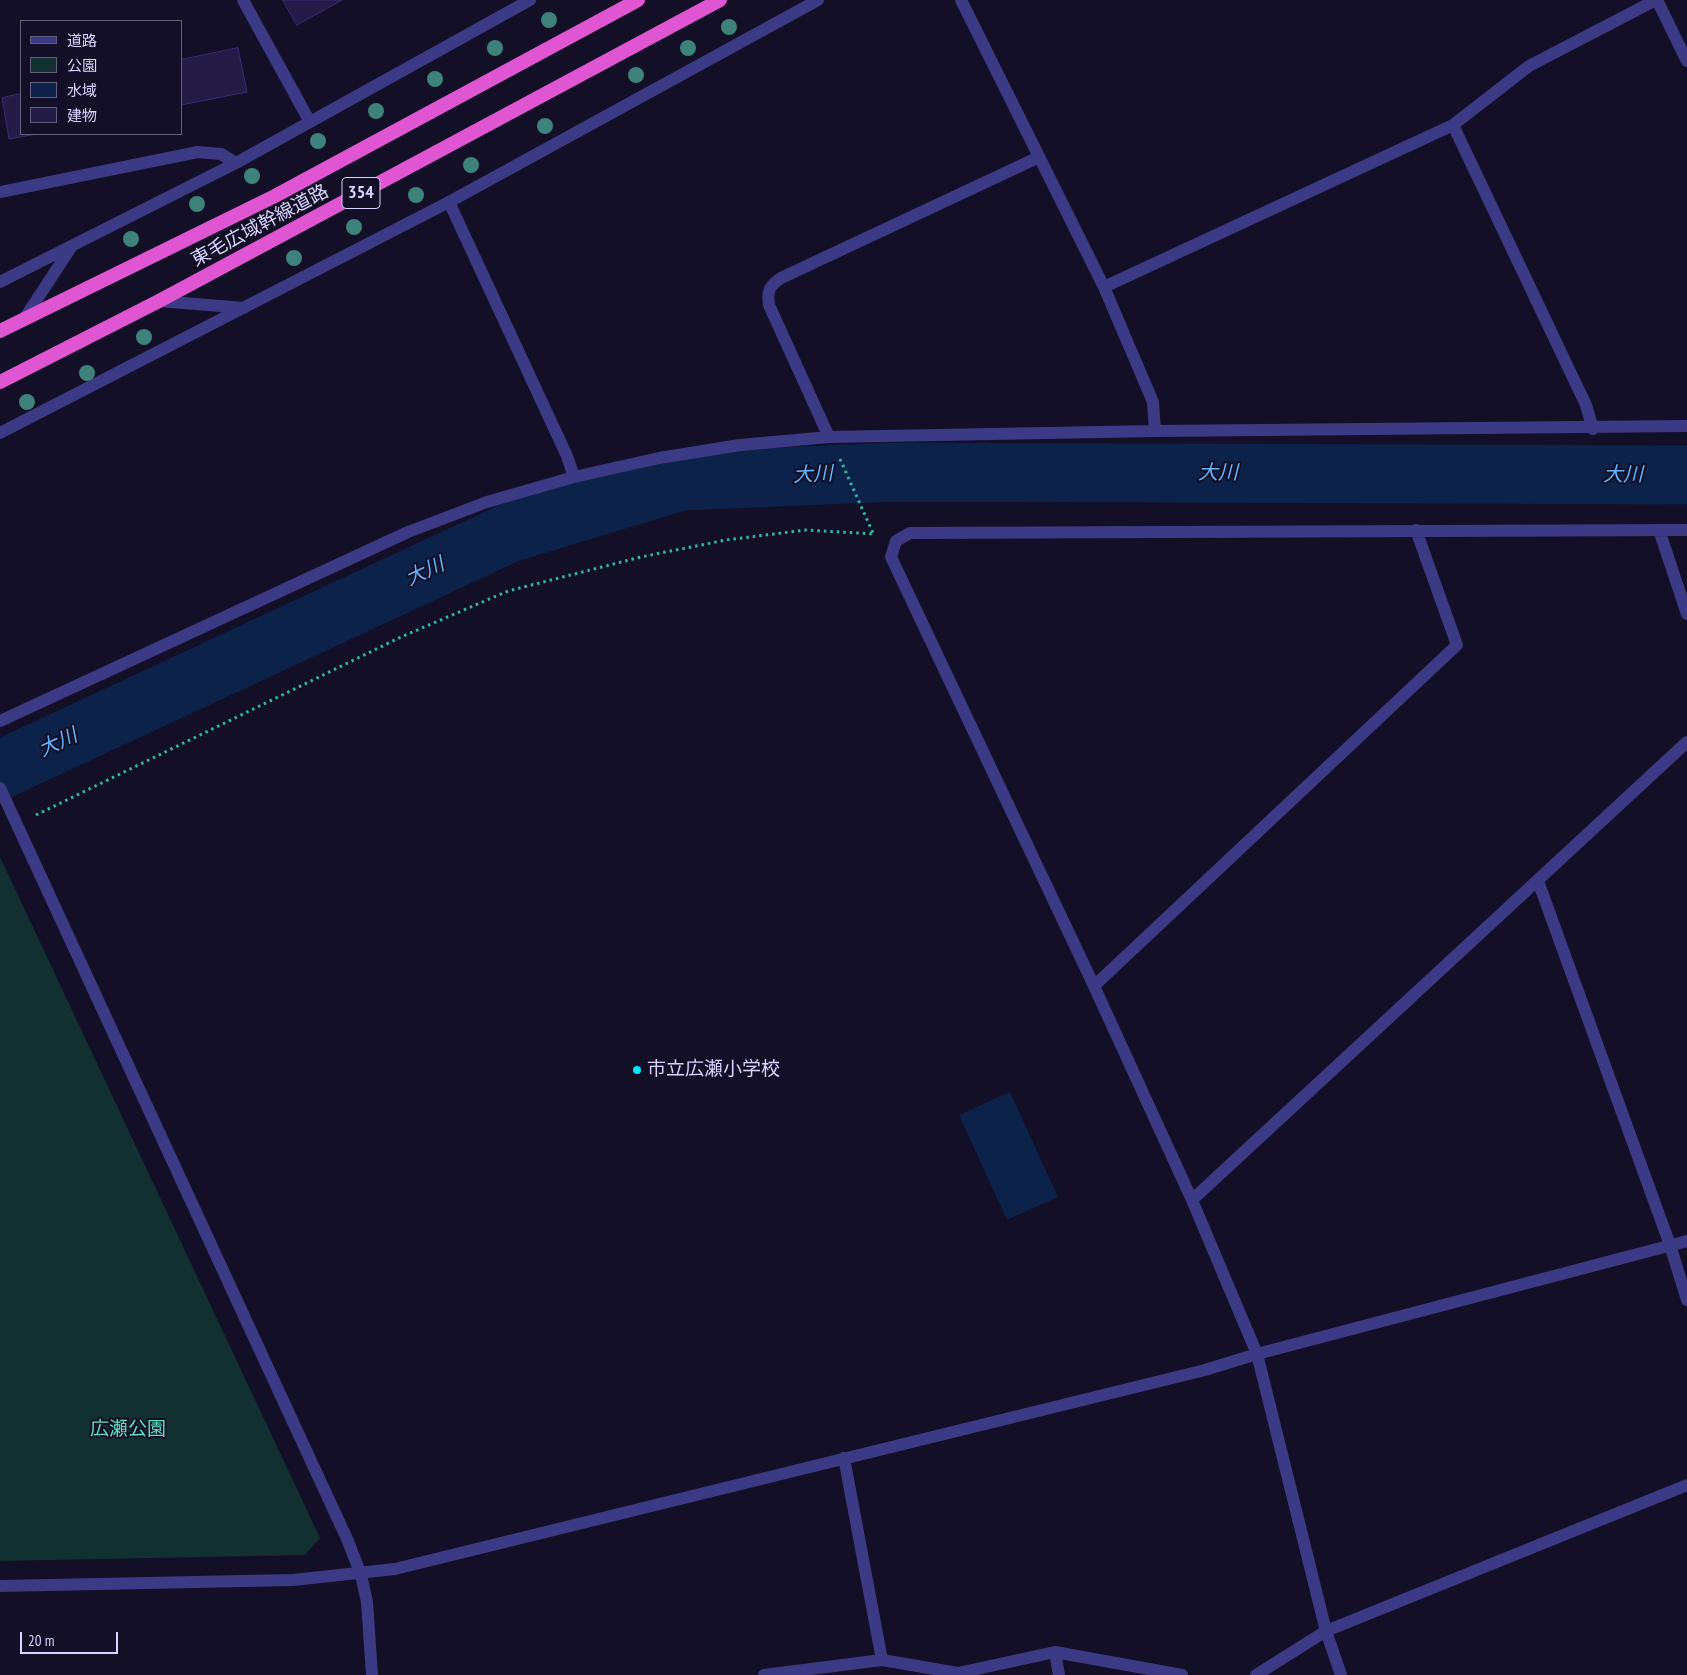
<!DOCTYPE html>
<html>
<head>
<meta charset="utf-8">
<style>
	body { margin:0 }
	#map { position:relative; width:1687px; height:1675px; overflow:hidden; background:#130f26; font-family:"PT Sans Narrow","Noto Sans JP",sans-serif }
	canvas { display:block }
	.legend { position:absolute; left:20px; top:20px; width:162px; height:115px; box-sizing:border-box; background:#130f26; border:1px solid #625e7d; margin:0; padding:6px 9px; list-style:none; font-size:15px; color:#d9d4ff }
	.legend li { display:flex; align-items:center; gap:10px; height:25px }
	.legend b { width:25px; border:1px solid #625e7d }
	.scale { position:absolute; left:20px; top:1632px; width:98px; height:22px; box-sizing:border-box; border:2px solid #d9d4ff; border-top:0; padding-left:6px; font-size:15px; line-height:18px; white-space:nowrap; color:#d9d4ff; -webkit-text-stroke:4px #130f26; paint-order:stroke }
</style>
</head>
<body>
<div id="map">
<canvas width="1687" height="1675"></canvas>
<ul class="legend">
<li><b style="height:6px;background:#3d3a85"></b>道路</li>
<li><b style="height:14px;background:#12302f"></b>公園</li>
<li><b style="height:14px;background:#0c2248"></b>水域</li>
<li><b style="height:14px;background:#241b47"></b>建物</li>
</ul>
<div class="scale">20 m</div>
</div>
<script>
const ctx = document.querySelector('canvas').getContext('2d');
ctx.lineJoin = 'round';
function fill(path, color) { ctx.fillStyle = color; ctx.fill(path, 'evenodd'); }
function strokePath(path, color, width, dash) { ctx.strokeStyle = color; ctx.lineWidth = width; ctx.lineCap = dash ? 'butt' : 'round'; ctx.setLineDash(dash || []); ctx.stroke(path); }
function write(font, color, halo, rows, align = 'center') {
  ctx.font = font + ' "PT Sans Narrow","Noto Sans JP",sans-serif'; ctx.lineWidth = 4; ctx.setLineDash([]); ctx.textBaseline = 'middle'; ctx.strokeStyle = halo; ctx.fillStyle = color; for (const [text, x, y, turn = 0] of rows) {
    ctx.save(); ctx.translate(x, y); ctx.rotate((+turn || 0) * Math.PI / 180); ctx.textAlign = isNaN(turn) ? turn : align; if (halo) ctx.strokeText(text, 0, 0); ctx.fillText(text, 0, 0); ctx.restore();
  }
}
fill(new Path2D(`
	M0 857 320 1538 305 1555 0 1561Z`), '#12302f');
fill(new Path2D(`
	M1010 1092 1058 1197 1007 1220 959 1115Z`), '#0c2248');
strokePath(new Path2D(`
	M0 770 509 533 681 481 898 472 1687 475`), '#0c2248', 59);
const building = new Path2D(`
	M283 0H342L297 25Z
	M238 48 247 92 181 105V60Z
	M21 94V134H37L9 139 2 98Z`);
fill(building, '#241b47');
strokePath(building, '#3b2d73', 1);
strokePath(new Path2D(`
	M840 459 873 533
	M36 815 401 637 508 591 641 557 726 540 806 530 875 534`), '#2fb8b0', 3, [2.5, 4]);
strokePath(new Path2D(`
	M0 192 198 152 221 154 236 163
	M0 282 236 163 530 0
	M159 301 244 308
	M24 319 72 246
	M0 433 449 202 818 0`), '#3d3a85', 12);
strokePath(new Path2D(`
	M243 0 310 122
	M961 0 1104 287 1153 402 1155 431
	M1453 125 1586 405 1593 429
	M449 202 567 456 574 477
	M1104 287 1453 125 1529 66 1656 0
	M829 437 769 305C767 291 769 286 781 278L1037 158
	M1659 530 1687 614
	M0 721 408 532 487 502 574 477 659 458 740 445 829 437 1155 431 1687 426
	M1538 881 1670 1245 1687 1300
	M1094 986 1457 645 1416 530
	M1192 1200 1687 742
	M844 1458 882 1660
	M361 1575 367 1602 372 1675
	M764 1675 882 1660 958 1673 1055 1652
	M1059 1675 1055 1652 1182 1675
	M1256 1675 1326 1631 1687 1485
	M1341 1675 1326 1631 1257 1354 1192 1200 1094 986 891 557 896 541 910 533 1687 530`), '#3d3a85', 12);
strokePath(new Path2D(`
	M1657 0 1687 61
	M0 788 348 1541 361 1575
	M0 1586 293 1580 395 1569 1205 1370 1257 1354 1687 1241`), '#3d3a85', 12);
strokePath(new Path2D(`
	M0 331 275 196 638 0
	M0 382 159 301 720 0`), '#e055d1', 14);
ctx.fillStyle = '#3d827b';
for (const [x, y] of [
	[549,20],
	[729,27],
	[495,48],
	[688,48],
	[636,75],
	[435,79],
	[376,111],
	[545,126],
	[318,141],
	[471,165],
	[252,176],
	[416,195],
	[197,204],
	[354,227],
	[131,239],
	[294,258],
	[144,337],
	[87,373],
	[27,402]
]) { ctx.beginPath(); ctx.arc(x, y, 8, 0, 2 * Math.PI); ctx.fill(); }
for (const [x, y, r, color] of [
	[637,1070,5,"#00e5ff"]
]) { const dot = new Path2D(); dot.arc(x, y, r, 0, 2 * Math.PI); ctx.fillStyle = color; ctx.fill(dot); strokePath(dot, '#130f26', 2); }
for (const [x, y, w] of [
	[361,193,38]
]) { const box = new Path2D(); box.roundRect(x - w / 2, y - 15.5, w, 31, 4); ctx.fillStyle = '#130f26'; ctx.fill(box); strokePath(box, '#d9d4ff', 1); }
write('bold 18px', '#d9d4ff', null, [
	["354",361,193]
]);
write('19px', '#d9d4ff', '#130f26', [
	["東毛広域幹線道路",260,226,-28]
]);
write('19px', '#d9d4ff', '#130f26', [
	["市立広瀬小学校",647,1070]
], 'left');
write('19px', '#5fe0c0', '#130f26', [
	["広瀬公園",128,1430]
]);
write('italic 20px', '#62b6ff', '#130f26', [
	["大川",1218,473],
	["大川",813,475,-3],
	["大川",1623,475],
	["大川",425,572,-25],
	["大川",58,743,-25]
]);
</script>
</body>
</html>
